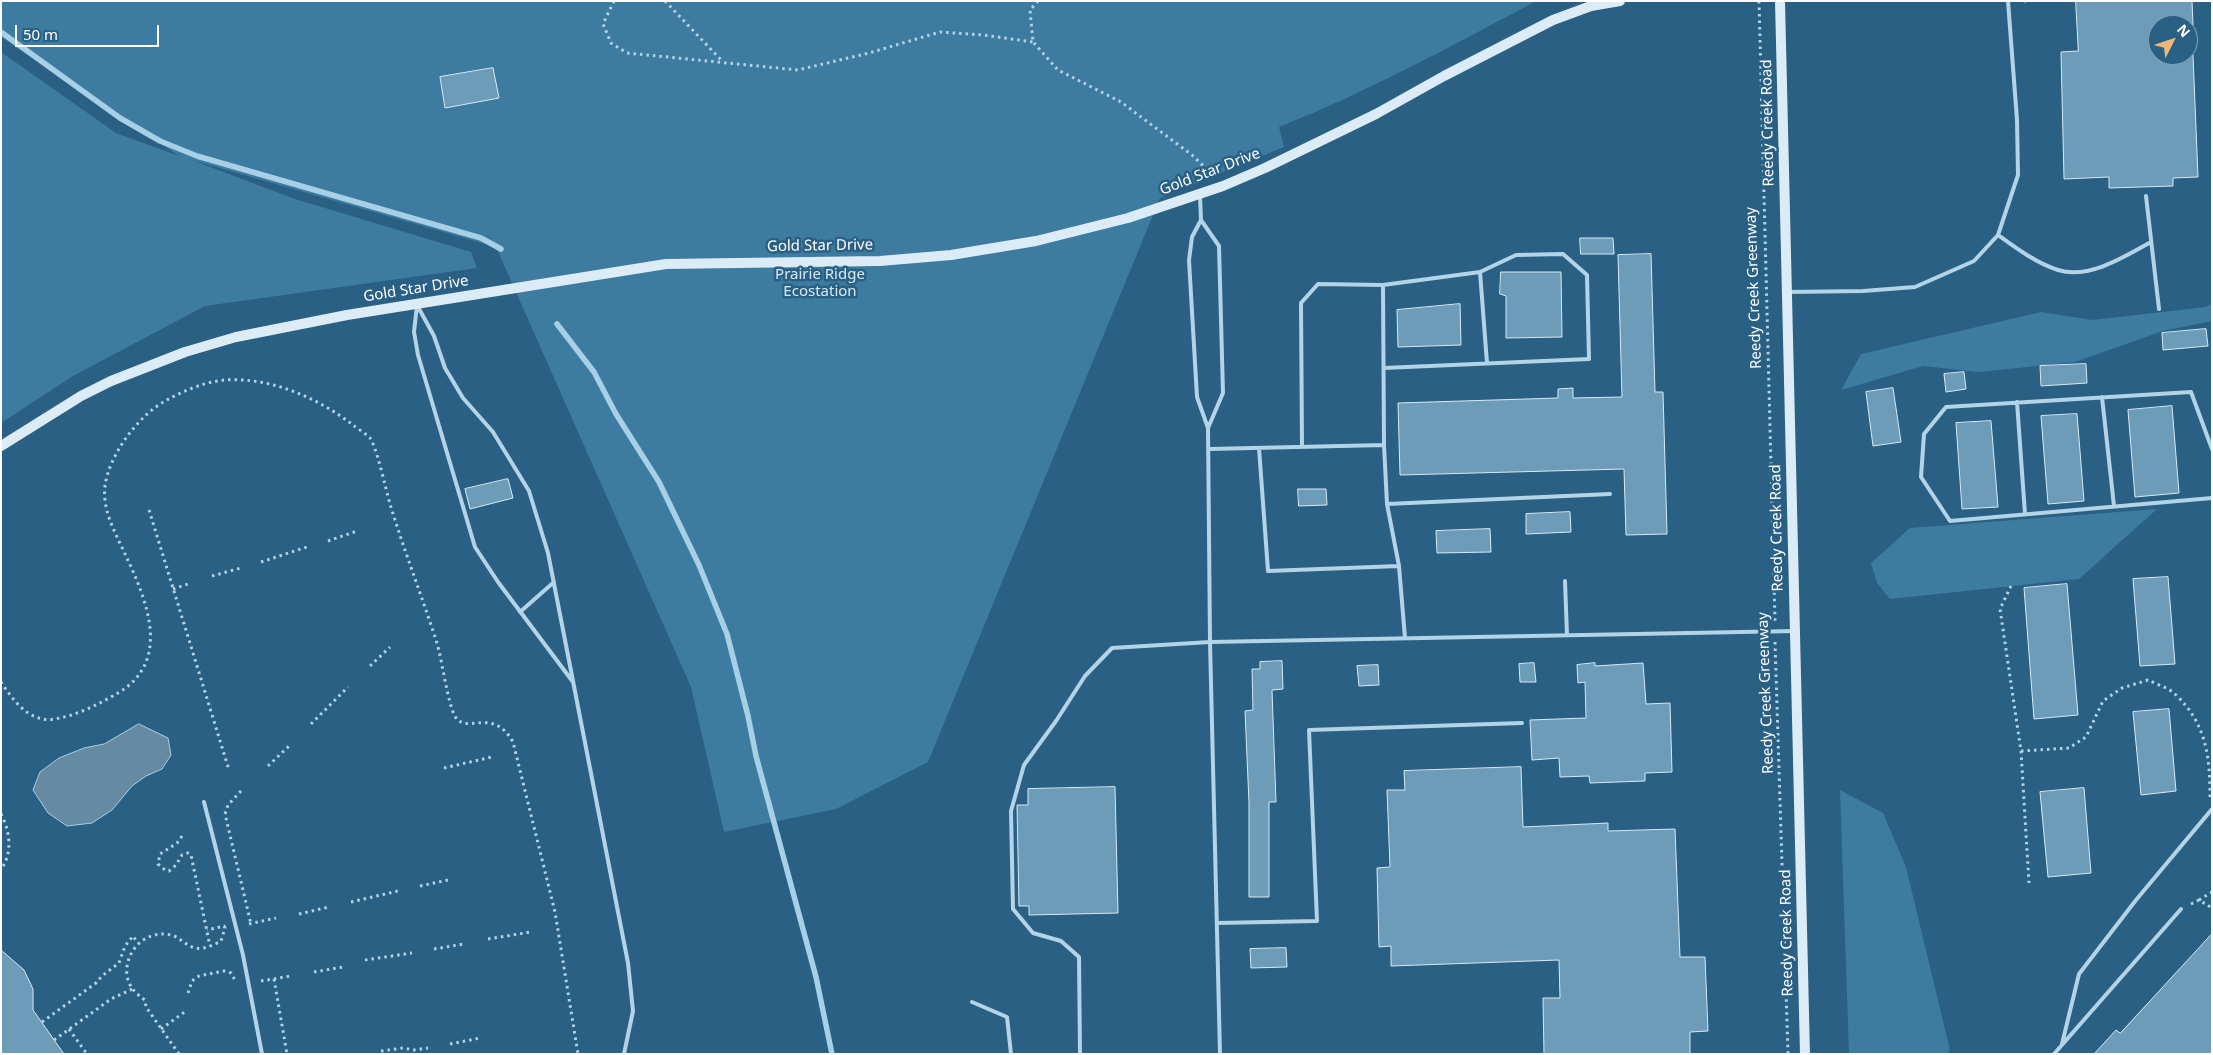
<!DOCTYPE html>
<html>
<head>
<meta charset="utf-8">
<style>
	body { margin:0 }
	#map { position:relative; width:2213px; height:1055px; overflow:hidden; background:#296084; font-family:"Noto Sans",sans-serif }
	canvas { display:block }
	.frame { position:absolute; inset:0; border:2px solid #fff; pointer-events:none }
	.north { position:absolute; left:2148px; top:15px; width:50px; height:50px; box-sizing:border-box; background:#296084; border:1px solid #7fa0b5; border-radius:50%; rotate:49deg; font-size:14px; font-weight:700; line-height:20px; text-align:center; color:#fff }
	.north::after { content:''; display:block; margin:auto; width:18px; height:22px; background:#eeb87a; clip-path:polygon(50% 0,100% 100%,50% 72%,0 100%) }
	.scale { position:absolute; left:15px; top:25px; width:144px; height:22px; box-sizing:border-box; border:2px solid #fff; border-top:0; padding-left:6px; font-size:15px; line-height:18px; white-space:nowrap; color:#fff; -webkit-text-stroke:4px #296084; paint-order:stroke }
</style>
</head>
<body>
<div id="map">
<canvas width="2213" height="1055"></canvas>
<div class="frame"></div>
<div class="north">N</div>
<div class="scale">50 m</div>
</div>
<script>
const ctx = document.querySelector('canvas').getContext('2d');
ctx.lineJoin = 'round';
function fill(path, color) { ctx.fillStyle = color; ctx.fill(path, 'evenodd'); }
function strokePath(path, color, width, dash) { ctx.strokeStyle = color; ctx.lineWidth = width; ctx.lineCap = dash ? 'butt' : 'round'; ctx.setLineDash(dash || []); ctx.stroke(path); }
function write(font, color, halo, rows, align = 'center') {
  ctx.font = font + ' "Noto Sans",sans-serif'; ctx.lineWidth = 5; ctx.setLineDash([]); ctx.textBaseline = 'middle'; ctx.strokeStyle = halo; ctx.fillStyle = color; for (const [text, x, y, turn = 0] of rows) {
    ctx.save(); ctx.translate(x, y); ctx.rotate((+turn || 0) * Math.PI / 180); ctx.textAlign = isNaN(turn) ? turn : align; if (halo) ctx.strokeText(text, 0, 0); ctx.fillText(text, 0, 0); ctx.restore();
  }
}
fill(new Path2D(`
	M1 1H1536C1452 46 1367 92 1279 127L1284 147 1160 198 928 762 836 809 724 832 691 687 496 247 192 160 295 199 471 252 477 268 205 306 73 376 1 423V52L116 133 179 156 1 37Z
	M2212 303V321L2163 331 2075 362 1979 372 1923 366 1841 390 1861 354 2041 312 2092 320 2206 307Z
	M2157 509 2079 579 1890 599 1877 583 1871 563 1910 528Z
	M1840 790 1883 813 1906 867 1950 1050 1947 1054H1849Z`), '#3e7ba0');
const water = new Path2D(`
	M139 724 168 738 171 755 162 769 146 776 132 786 112 810 92 823 67 826 48 813 33 790 40 772 59 758 84 748 104 744Z`);
fill(water, '#658aa2');
strokePath(water, '#a7d0e7', 1);
strokePath(new Path2D(`
	M1 32 120 118 160 141 197 156 481 238 501 249
	M557 324 594 372 616 414 659 482 699 565 727 634 748 716 756 756 816 977 832 1054`), '#a7d0e7', 5.5);
const building = new Path2D(`
	M2076 1H2192L2193 25H2158V55H2193L2198 177 2173 178V186L2109 188V177L2064 179 2061 52 2078 51Z
	M493 68 499 98 445 108 440 77Z
	M1580 238H1613L1614 254H1581Z
	M1651 254 1655 392H1663L1667 534 1626 535 1624 469 1400 475 1398 403 1558 398V389L1573 388V398L1622 397 1618 255Z
	M1501 272H1561L1562 337 1506 338V296L1500 294Z
	M1460 304 1461 345 1398 347 1397 310Z
	M2206 329 2208 346 2163 350 2162 333Z
	M2086 364 2087 383 2041 386 2040 366Z
	M1964 372 1966 389 1946 392 1944 374Z
	M1893 388 1901 442 1873 446 1866 392Z
	M2172 406 2179 493 2135 497 2128 410Z
	M2077 414 2084 501 2048 504 2041 416Z
	M1991 421 1998 507 1962 509 1956 423Z
	M508 479 513 498 470 509 465 489Z
	M1298 489H1326L1327 505 1299 506Z
	M1570 512 1571 532 1526 534V514Z
	M1490 529 1491 552 1437 553 1436 531Z
	M2168 577 2175 664 2140 666 2133 579Z
	M2067 584 2078 715 2034 719 2024 588Z
	M1282 661 1283 689 1272 690 1276 802H1269V897H1249V803L1245 711 1253 710 1252 669H1260V662Z
	M1534 663 1536 682H1520L1519 664Z
	M1595 663V666L1643 663 1646 704 1670 703 1672 772 1645 773V781L1590 783 1589 776 1560 777 1559 758 1532 760 1530 720 1586 718 1585 682 1578 683 1577 665Z
	M1378 665 1379 685 1359 686 1357 666Z
	M2169 709 2176 791 2141 795 2133 712Z
	M1521 767 1523 827 1608 823V831L1675 829 1680 957H1705L1708 1031 1690 1032V1054H1544L1543 998H1560L1559 960 1391 966V946L1379 947 1377 868 1390 867 1387 790H1405L1404 771Z
	M1115 787 1118 913 1029 915V906H1019L1017 805H1028V789Z
	M2084 788 2091 873 2048 877 2040 792Z
	M2212 934V1054H2094L2116 1030 2120 1033Z
	M1286 948 1287 967 1251 968 1250 949Z
	M1 950 24 970 33 989V1010L64 1054H1Z`);
fill(building, '#6d9cb9');
strokePath(building, '#d6eaf6', 1);
strokePath(new Path2D(`
	M614 1 603 24 611 43 627 53 798 70 869 53 940 32 983 35 1033 42
	M665 1 723 62
	M1038 1 1030 10 1033 42 1058 70 1121 102 1192 155 1213 175
	M1759 1 1775 621
	M2024 2 2025 1
	M149 510 229 770
	M328 541 357 531
	M261 562 307 547
	M212 576 241 568
	M2011 586 2000 609 2021 751 2029 883
	M173 589 188 584
	M1775 642 1788 1054
	M370 666 390 647
	M1 682C13 700 29 723 54 719 76 716 99 704 118 693 172 661 147 601 126 556 116 534 102 511 105 486 109 455 138 416 165 401 183 391 204 382 225 380 271 377 318 398 353 425 358 429 365 433 370 438 377 448 386 490 390 504 404 550 421 594 436 640 443 663 445 689 453 712 463 740 491 703 513 742L555 912 578 1054
	M311 724 348 687
	M2021 751 2069 748 2086 737 2103 701 2122 688 2148 680C2156 684 2169 688 2175 694 2207 724 2210 758 2210 798
	M268 766 290 745
	M444 768 492 757
	M241 791 228 805 225 814 251 924
	M1 814C10 831 13 853 1 869
	M182 836 177 843 160 854 158 864 165 870 169 871 176 865 182 855 188 853 191 855 210 946
	M420 886 448 880
	M2199 900 2212 892
	M351 902 398 891
	M2191 904 2199 900 2212 908
	M299 914 329 907
	M249 924 276 918
	M488 939 531 932
	M434 949 464 944
	M365 960 412 953
	M314 972 343 967
	M274 979 287 1054
	M261 981 291 976
	M188 993 192 981 199 976 224 971 231 973 235 980
	M42 1022 96 983 102 976 119 963 125 946 133 936 138 943
	M69 1029 87 1054
	M161 1029 186 1011
	M54 1040 111 999 132 989
	M450 1044 480 1038
	M381 1051 403 1048 414 1050 428 1048
	M179 1054 146 1007 145 1000C136 994 129 987 127 976 124 951 146 929 171 935 180 937 186 946 195 948 203 950 214 945 221 941L225 928 224 926 207 930`), '#b3d3e7', 3, [2.5, 4]);
strokePath(new Path2D(`
	M1200 196 1201 220 1219 246 1223 393 1208 428
	M2146 196 2159 309
	M1201 220 1192 237 1189 260 1197 397 1208 428 1210 642 1220 1054
	M1998 235C2016 248 2036 263 2058 270 2088 280 2126 256 2151 242
	M1480 272 1487 363
	M1383 285 1384 445 1387 504 1399 566 1405 638
	M1787 292 1863 291 1915 287 1974 261 1998 235 2018 175 2017 120 2008 1
	M417 305 434 336 445 368 463 398 493 432 529 491 548 553 628 963 633 1011 624 1054
	M417 305 414 332 418 355 475 547 498 582 573 682
	M2102 397 2114 506
	M2017 402 2025 514
	M1302 447 1301 303 1318 284 1383 285 1480 272 1516 255 1563 254 1587 275 1589 359 1384 368
	M1259 448 1268 571 1399 566
	M1209 449 1384 445
	M2212 449 2191 392 1946 407 1924 434 1921 477 1950 521 2212 498
	M1387 504 1610 494
	M1565 581 1567 635
	M520 612 554 582
	M204 802 243 955 262 1054
	M1217 923 1317 921 1309 730 1522 723
	M972 1002 1007 1017 1011 1054
	M2062 1044 2079 974 2136 900 2212 809
	M1080 1054 1079 957 1061 941 1033 933 1013 909 1011 811 1024 765 1056 721 1085 676 1112 648 1210 642 1795 631
	M2054 1054 2181 909`), '#b3d3e7', 4);
strokePath(new Path2D(`
	M1780 1 1805 1054
	M1 446 81 396 111 381 185 352 236 337 347 315 666 264 880 261 951 255 1036 241 1128 218 1223 186 1265 168 1376 114 1444 76 1553 20 1591 6 1620 1`), '#dcecf6', 10);
write('15px', '#fff', '#296084', [
	["Reedy Creek Road",1768,123,-91],
	["Gold Star Drive",1210,172,-21],
	["Gold Star Drive",820,246,-1],
	["Reedy Creek Greenway",1754,288,-92],
	["Gold Star Drive",416,289,-9],
	["Reedy Creek Road",1777,528,-91],
	["Reedy Creek Greenway",1766,693,-92],
	["Reedy Creek Road",1787,933,-91]
]);
write('15px', '#d6eaf6', '#296084', [
	["Prairie Ridge",820,275],
	["Ecostation",820,292]
]);
</script>
</body>
</html>
